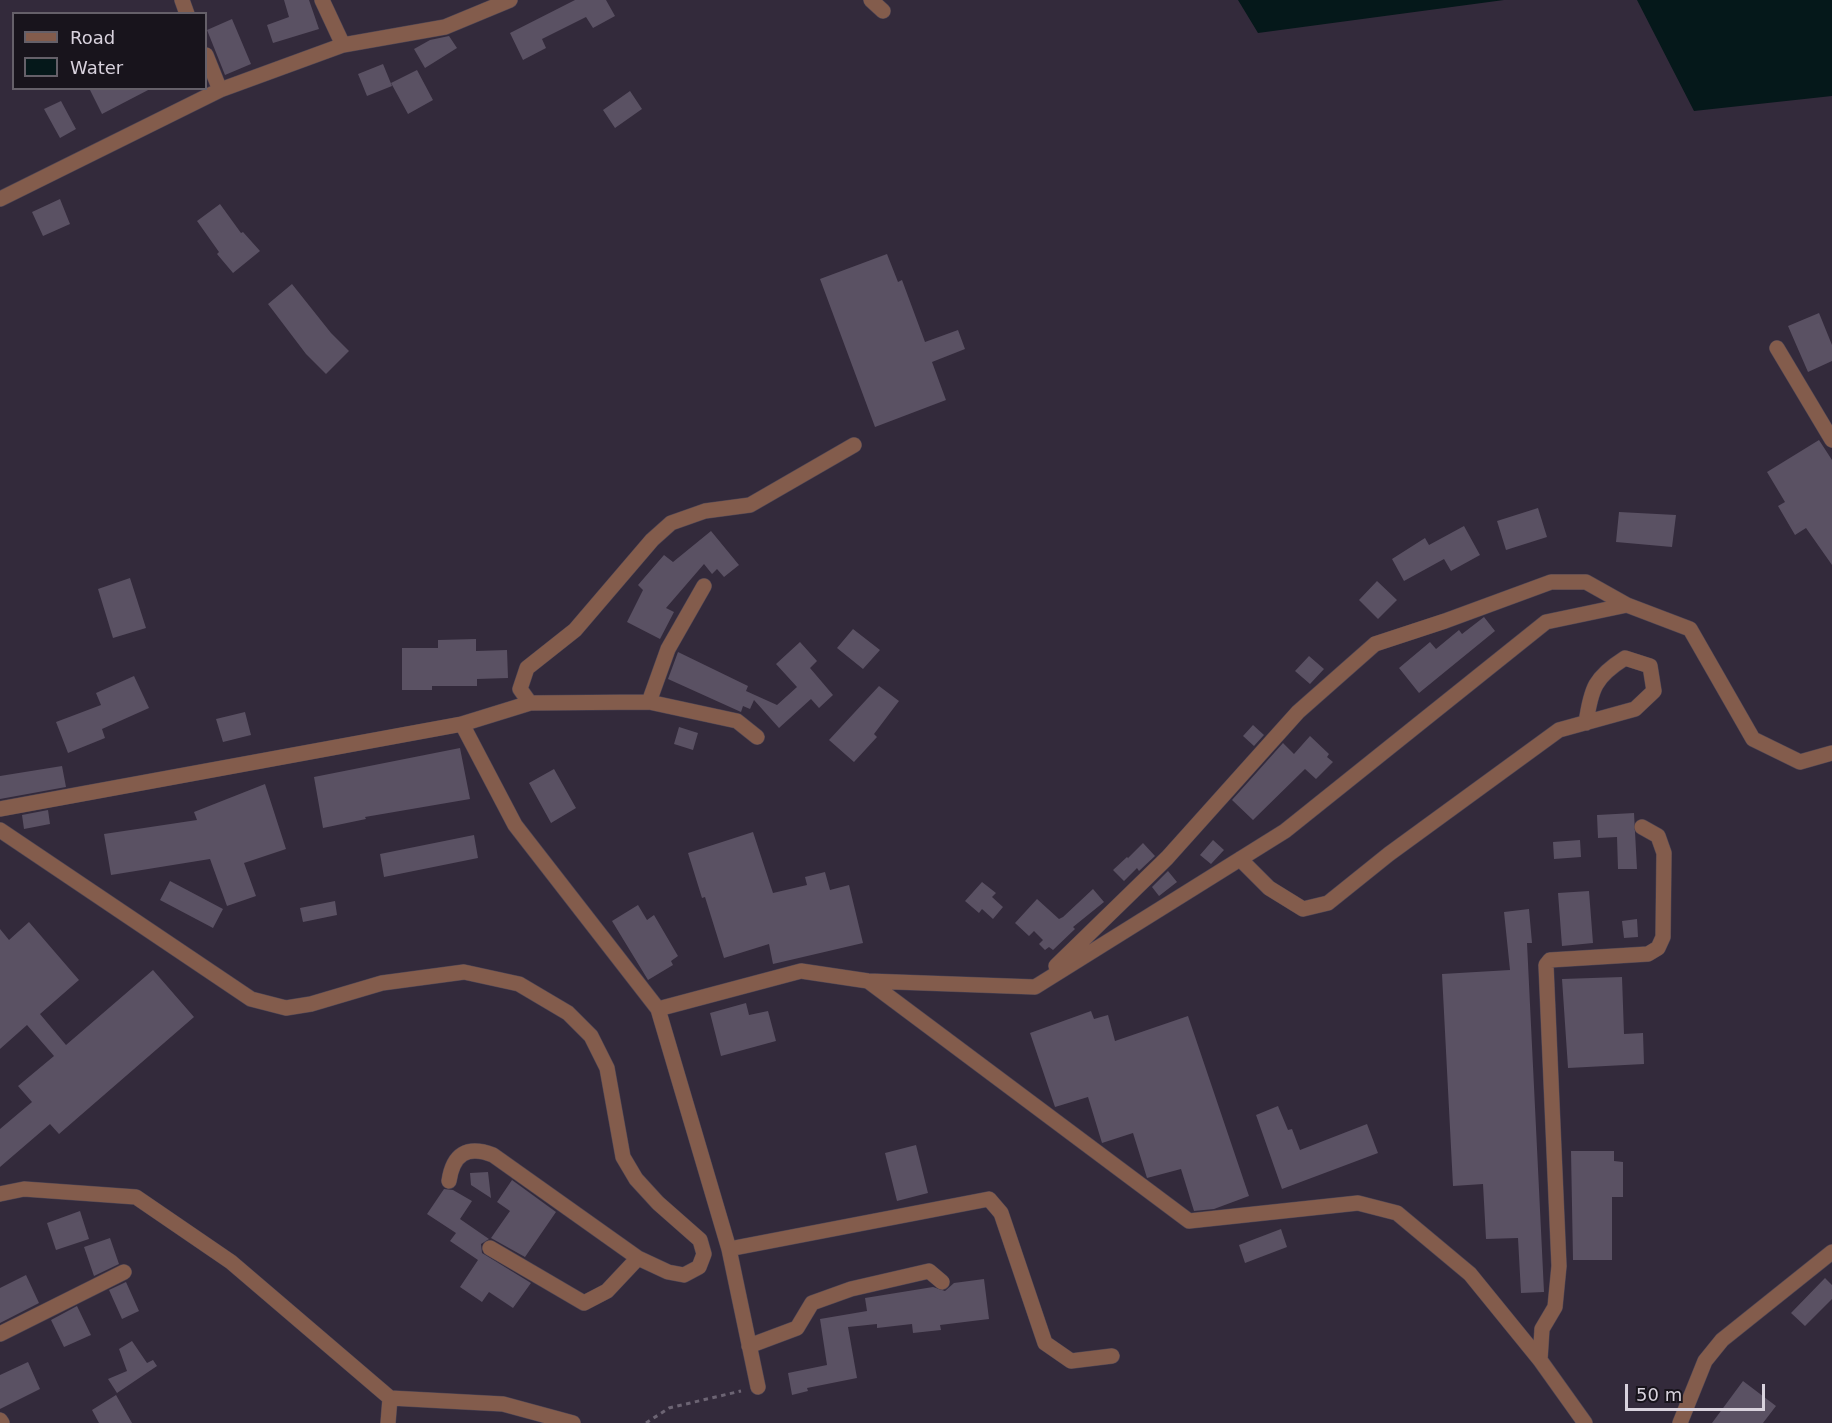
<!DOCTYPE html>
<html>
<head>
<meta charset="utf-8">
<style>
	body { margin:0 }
	#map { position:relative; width:1832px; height:1423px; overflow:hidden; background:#332a3b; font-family:"DejaVu Sans",sans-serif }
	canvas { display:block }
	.legend { position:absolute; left:12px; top:12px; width:195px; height:78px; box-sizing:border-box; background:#18141c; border:2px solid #656069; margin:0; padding:8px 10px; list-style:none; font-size:18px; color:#d8d2dd }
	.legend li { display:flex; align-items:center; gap:12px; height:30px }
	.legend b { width:30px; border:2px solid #656069 }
	.scale { position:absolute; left:1625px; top:1384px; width:140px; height:27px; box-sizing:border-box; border:3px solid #d8d2dd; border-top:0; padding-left:8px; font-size:18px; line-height:21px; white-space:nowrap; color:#d8d2dd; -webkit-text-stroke:4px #18141c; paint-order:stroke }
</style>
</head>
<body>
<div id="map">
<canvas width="1832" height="1423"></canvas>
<ul class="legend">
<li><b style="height:8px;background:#835c4c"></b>Road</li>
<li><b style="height:16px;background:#05181a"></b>Water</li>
</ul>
<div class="scale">50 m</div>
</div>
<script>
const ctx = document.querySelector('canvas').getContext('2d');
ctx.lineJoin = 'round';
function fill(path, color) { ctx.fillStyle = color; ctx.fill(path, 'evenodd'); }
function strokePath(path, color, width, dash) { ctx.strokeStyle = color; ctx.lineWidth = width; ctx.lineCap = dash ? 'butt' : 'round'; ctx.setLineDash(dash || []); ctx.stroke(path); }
fill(new Path2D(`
	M1238 0H1504L1258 33Z
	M1637 0H1832V96L1694 111Z`), '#05181a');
fill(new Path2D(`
	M284 0H309L319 29 273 43 267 25 289 17Z
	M575 0H606L615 16 593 28 586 17 542 39 546 48 523 60 510 33Z
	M232 19 251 64 225 75 207 30Z
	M449 36 457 48 425 68 414 49 430 40Z
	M383 64 392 86 367 96 358 74Z
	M417 70 433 100 408 114 391 83Z
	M89 88H152L102 114Z
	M630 91 642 109 615 128 603 110Z
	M61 101 76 129 60 138 44 109Z
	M60 199 70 224 43 236 32 212Z
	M220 204 241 233 243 232 260 251 233 273 217 254 219 252 197 221Z
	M887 254 898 282 902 280 925 342 958 330 965 349 932 362 946 400 875 427 820 279Z
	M292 284 331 333 349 351 326 374 306 354 268 304Z
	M1819 313 1832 345V361L1808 372 1788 326Z
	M1819 440 1832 460V565L1806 528 1795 535 1778 506 1785 502 1767 472Z
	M1538 508 1547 537 1506 550 1497 521Z
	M1619 512 1676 515 1672 547 1616 542Z
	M1464 526 1480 555 1451 571 1444 559 1404 581 1392 559 1425 538 1429 545Z
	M711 531 739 565 724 577 717 569 712 574 704 564 666 608 674 612 660 639 627 622 643 590 638 585 664 555 673 562Z
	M130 578 146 628 113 638 98 589Z
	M1377 581 1397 600 1378 619 1359 600Z
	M1484 617 1495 631 1419 693 1399 668 1430 642 1436 649 1459 630 1462 634Z
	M853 629 880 650 863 669 837 648Z
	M476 639V651L507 650 508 678 477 679V686H432V690H402V648H438V640Z
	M800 642 817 661 810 668 833 695 819 708 811 699 779 728 754 700 750 709 743 706 741 712 668 679 678 652 748 686 746 691 777 705 797 687 776 664Z
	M1309 656 1324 669 1310 684 1295 671Z
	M134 676 149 708 102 729 105 738 68 753 56 722 101 705 96 693Z
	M879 686 899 701 874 734 877 737 854 762 829 740Z
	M245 712 251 735 223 742 216 719Z
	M1253 725 1264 735 1254 746 1243 736Z
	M679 727 698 733 693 750 674 744Z
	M1310 736 1329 754 1327 757 1333 762 1316 779 1305 769 1253 820 1232 800 1283 743 1294 754Z
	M460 748 470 799 365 817 366 819 323 828 314 777Z
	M62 766 66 787 0 799V776Z
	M554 769 576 808 551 823 529 783Z
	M265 784 286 849 244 863 256 896 227 906 210 859 111 875 104 834 197 820 194 812Z
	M48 810 50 824 24 829 22 815Z
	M1634 813 1637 869H1618L1617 837 1598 838 1597 815Z
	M753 832 773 893 807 885 805 877 825 872 830 890 849 885 863 943 773 964 769 944 724 958 705 897 702 898 688 853Z
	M474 835 478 858 384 877 380 854Z
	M1213 840 1224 850 1211 864 1200 855Z
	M1580 840 1581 857 1554 859 1553 842Z
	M1143 843 1155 856 1139 871 1137 868 1124 881 1113 870 1127 857 1133 863 1128 858Z
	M1168 871 1177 882 1159 896 1152 887Z
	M170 881 223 909 213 928 160 900Z
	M982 882 996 893 992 897 1003 907 993 919 982 909 979 913 965 901Z
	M1093 889 1104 902 1073 927 1075 929 1053 950 1049 947 1045 950 1039 944 1043 940 1034 931 1029 936 1015 923 1037 899 1059 919 1063 917Z
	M1589 891 1593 943 1562 946 1558 893Z
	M335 901 337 915 303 922 300 908Z
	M638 905 647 920 654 915 678 956 671 961 673 965 648 980 612 921Z
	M1529 909 1532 943H1527L1544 1292 1521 1293 1518 1238 1486 1239 1483 1184 1453 1186 1442 974 1510 970 1504 912Z
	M1637 919 1638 937 1624 938 1622 921Z
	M29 922 79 980 40 1014 66 1045 153 970 194 1017 59 1134 50 1124 0 1167V1129L32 1102 18 1086 54 1056 27 1025 0 1049V929L9 940Z
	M1622 977 1624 1034 1643 1033 1644 1064 1568 1068 1562 979Z
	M746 1003 749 1015 768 1011 776 1041 721 1056 710 1013Z
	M1091 1011 1094 1019 1108 1015 1115 1041 1188 1016 1249 1196 1214 1209 1194 1211 1181 1169 1147 1178 1133 1133 1102 1143 1088 1097 1055 1107 1030 1033Z
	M1278 1106 1288 1130 1292 1129 1300 1150 1367 1124 1378 1153 1282 1189 1256 1115Z
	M916 1145 928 1193 897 1201 885 1153Z
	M1571 1151H1614V1161L1623 1162V1197H1612V1260H1573Z
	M488 1172 491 1198 471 1185 470 1173Z
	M512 1180 556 1212 525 1257 491 1238 510 1211 497 1202Z
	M444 1189 453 1190 472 1201 460 1219 489 1239 481 1244 482 1253 531 1283 513 1308 489 1292 482 1302 460 1287 478 1260 450 1241 456 1233 427 1214Z
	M80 1211 89 1239 56 1250 47 1223Z
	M1281 1229 1287 1247 1245 1263 1239 1245Z
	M110 1238 119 1264 94 1276 84 1247Z
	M26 1275 39 1303 0 1323V1288Z
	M1825 1278 1832 1285V1299L1805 1326 1791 1313Z
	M984 1279 989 1319 940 1325 941 1330 913 1333 912 1324 877 1328V1324L848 1327 857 1378 807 1388 808 1391 792 1395 788 1373 827 1365 820 1319 867 1311 865 1298 933 1287 945 1291 954 1283Z
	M126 1282 139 1311 122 1319 109 1290Z
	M77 1306 91 1335 64 1347 51 1320Z
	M132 1341 147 1363 153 1360 157 1366 117 1393 108 1379 127 1371 119 1349Z
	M28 1362 40 1389 0 1409V1375Z
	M1743 1381 1776 1406 1763 1423H1712Z
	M116 1395 132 1423H99L92 1410Z`), '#5a5163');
const minor = new Path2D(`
	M182 0 187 14
	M322 0 343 45
	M871 0 883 11
	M206 55 220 90
	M0 199 220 90 343 45 445 27 510 0
	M1777 348 1832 440
	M649 702 668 649 704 586
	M530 703 520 689 527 668 575 630 652 540 671 523 705 511 750 505 854 445
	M462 724 530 703 649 702 737 721 757 737
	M0 809 462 724 515 825 658 1009 801 971 868 981 1035 987 1285 831 1546 622 1627 605 1690 629 1753 739 1800 762 1832 753
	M0 830 251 999 286 1008 311 1004 382 983 464 972 519 984 568 1013 591 1036 607 1068 623 1157 636 1179 658 1203 700 1240 704 1254 699 1267 684 1275 668 1272 638 1258 493 1155C467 1145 453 1154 449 1181
	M1240 859 1269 888 1303 909 1328 903 1389 854 1559 730 1635 709 1654 691 1650 666 1625 658C1595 677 1591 688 1586 723
	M1056 966 1167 858 1298 712 1375 644 1445 621 1551 582H1586L1627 605
	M868 981 1189 1221 1358 1203 1397 1213 1470 1274 1540 1360 1585 1423
	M658 1009 729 1249 758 1387
	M0 1194 24 1189 136 1197 231 1262 390 1398 503 1404 573 1423
	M490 1248 584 1303 607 1291 638 1258
	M729 1249 989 1199 1001 1213 1045 1343 1071 1361 1112 1356
	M0 1334 124 1272
	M749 1346 797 1328 812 1303 851 1289 929 1271 942 1282
	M1540 1360 1542 1329 1555 1307 1559 1266 1546 965 1550 960 1648 954 1658 948 1663 937 1664 853 1658 836 1642 827
	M0 1420 2 1423
	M388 1423 390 1398
	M1680 1423 1705 1361 1722 1340 1832 1252`);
strokePath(minor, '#4d4555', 16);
strokePath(new Path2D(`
	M646 1423 669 1408 741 1391`), '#6c6473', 3, [4.5, 4.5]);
strokePath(minor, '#835c4c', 15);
</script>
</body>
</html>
